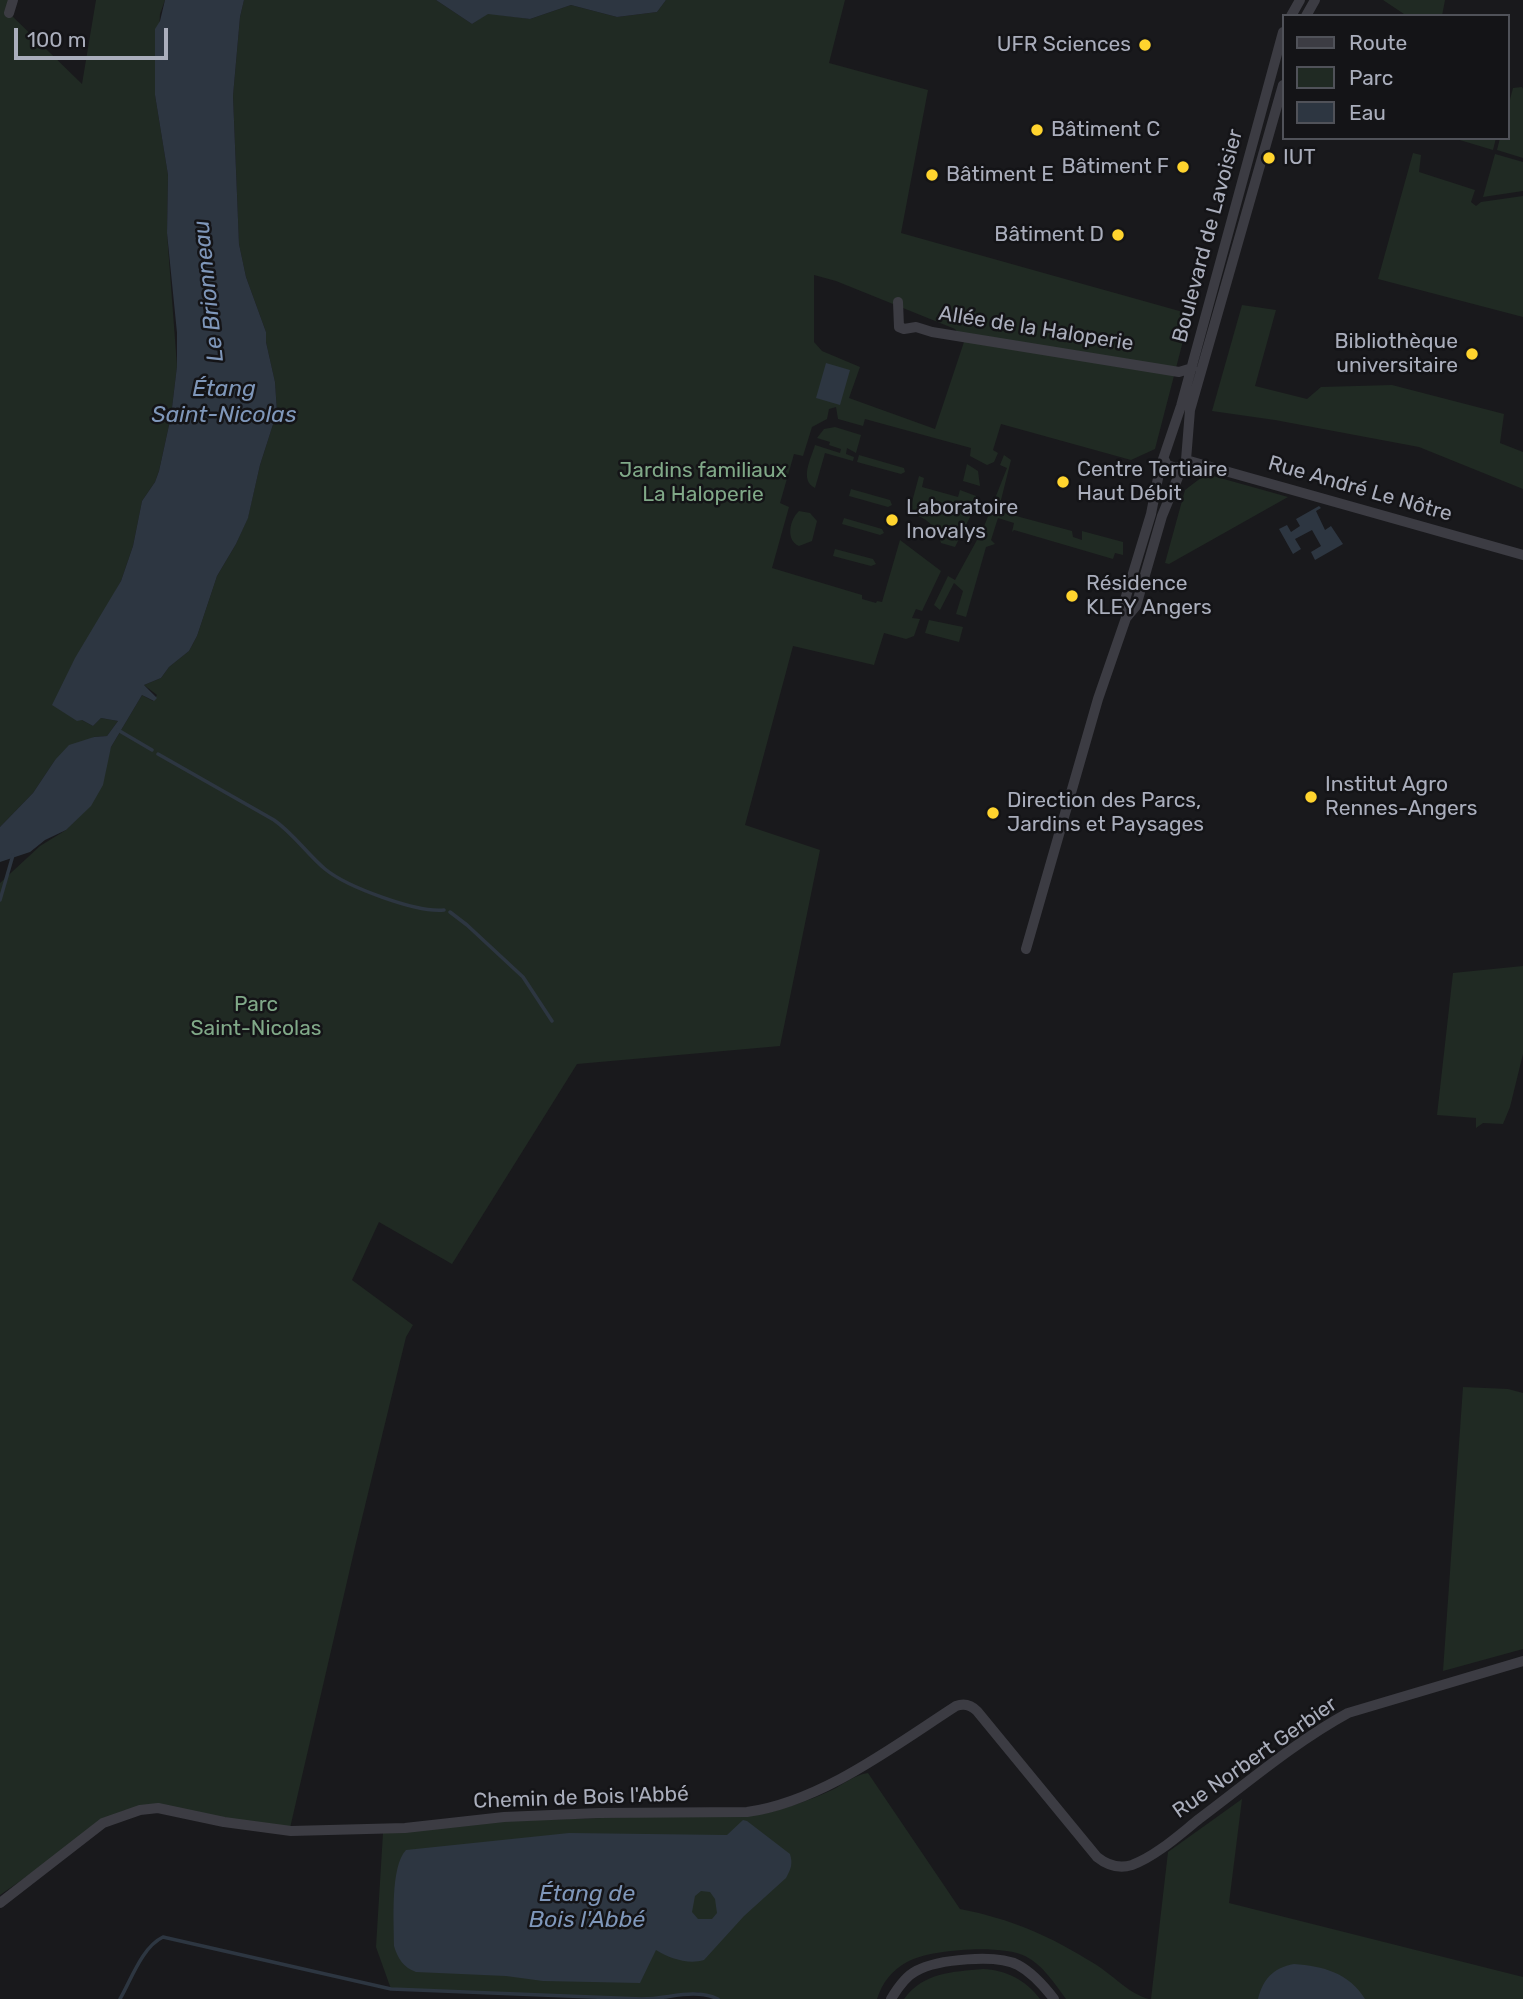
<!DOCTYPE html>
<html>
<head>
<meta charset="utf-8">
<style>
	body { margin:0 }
	#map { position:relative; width:1523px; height:1999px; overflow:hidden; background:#19191c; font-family:Rubik,sans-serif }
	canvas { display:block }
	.legend { position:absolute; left:1282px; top:14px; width:228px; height:126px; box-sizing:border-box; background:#141417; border:2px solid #505259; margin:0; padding:9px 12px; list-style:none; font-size:21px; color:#aaaebc }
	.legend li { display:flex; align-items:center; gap:14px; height:35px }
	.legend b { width:35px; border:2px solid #505259 }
	.scale { position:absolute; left:14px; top:28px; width:154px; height:32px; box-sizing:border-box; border:4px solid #aaaebc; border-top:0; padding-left:9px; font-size:21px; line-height:24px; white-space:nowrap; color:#aaaebc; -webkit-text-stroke:5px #141417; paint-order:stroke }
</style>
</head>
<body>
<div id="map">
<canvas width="1523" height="1999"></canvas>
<ul class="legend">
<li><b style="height:9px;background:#3c3c43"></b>Route</li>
<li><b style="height:19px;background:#202a23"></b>Parc</li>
<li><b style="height:19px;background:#2d3641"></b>Eau</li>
</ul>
<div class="scale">100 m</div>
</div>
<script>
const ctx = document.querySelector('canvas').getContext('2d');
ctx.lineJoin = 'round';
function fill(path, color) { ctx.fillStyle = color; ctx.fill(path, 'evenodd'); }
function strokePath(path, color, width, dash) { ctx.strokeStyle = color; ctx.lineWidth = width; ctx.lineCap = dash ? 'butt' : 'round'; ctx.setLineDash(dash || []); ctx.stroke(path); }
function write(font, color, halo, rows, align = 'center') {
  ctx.font = font + ' Rubik,sans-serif'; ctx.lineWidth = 5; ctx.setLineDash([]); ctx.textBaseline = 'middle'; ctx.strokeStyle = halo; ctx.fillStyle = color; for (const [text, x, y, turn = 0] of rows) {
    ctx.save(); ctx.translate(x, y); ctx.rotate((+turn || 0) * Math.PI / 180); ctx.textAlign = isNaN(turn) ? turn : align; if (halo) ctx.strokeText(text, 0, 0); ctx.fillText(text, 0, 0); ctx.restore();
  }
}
fill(new Path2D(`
	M0 0H12L9 13 82 84 96 0H165L160 14 155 95 168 175 167 233 177 366 171 416 159 471 155 482 142 501 133 546 121 581 105 611 82 720 93 726 101 718 118 721 107 736 94 737 55 760 33 793 0 827Z
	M244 0H436L472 24 488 13 530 19 571 5 617 17 657 12 666 0H845L829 63 928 90 901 233 1190 314 1155 449 1131 460 1001 424 993 450 998 453 994 462 987 465 970 456 971 448 865 419 863 426 838 419 836 407 829 409 827 419 812 427 803 456 794 454 780 503 789 507 772 568 862 595V599L876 603 877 601 882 602 900 540 941 571 922 611 916 609 912 618 920 619 914 636 906 639 884 633 874 665 793 646 745 825 820 850 780 1046 577 1064 452 1264 379 1222 352 1280 413 1325 406 1337 355 1547 290 1828 234 1821 163 1805 122 1811 0 1895V883L40 846 66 830 85 811 111 747 142 695 153 701 157 695 144 685 161 678 169 667 189 651 197 636 217 576 236 544 248 517 260 465 277 412 275 382 266 342V332L246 277 239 244 233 96 240 17ZM814 275 836 281 955 329 964 342 935 429 849 398 860 367 822 351 814 342Z
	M1383 0H1445L1442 16H1407Z
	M1522 87 1523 89V158L1497 150 1500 138H1507V111L1513 88Z
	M1453 138H1496L1493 150Z
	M1413 153 1421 155 1419 172 1475 190 1471 202 1476 206 1481 202 1523 196V317L1378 279Z
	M1495 154 1523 162V191L1483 197Z
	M1242 305 1276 310 1255 386 1307 399 1321 387 1392 385 1504 414 1500 443 1523 452V489L1419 447 1275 420 1212 411Z
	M835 427 861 435 856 453 847 448 846 454 854 457 853 461 825 453 815 488C799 480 811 459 815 445L840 453 841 449 829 445 830 442 817 438 824 429Z
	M859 455 904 468 905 472 901 474 857 462Z
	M1004 455 1011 460 1000 504 1005 513 1072 531 1073 537 1082 540V531L1123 542V555L1115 553 1113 559 1014 530 1012 532 1014 523 998 518 991 540 995 544 986 547 966 617 956 614 963 591 954 583 940 610 934 605 948 576 955 580 983 529 1007 468 1000 465Z
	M967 464 978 471 980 486 963 481Z
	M1206 474 1288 497 1169 564 1165 563 1185 490Z
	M919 476 924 478 922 487 958 497 960 490 976 496V505L955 547 941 543C937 526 926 517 909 513Z
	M851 489 890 500 892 505 888 507 849 496Z
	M799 511 810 513 817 521 812 541 799 546C785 540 790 519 799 511Z
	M844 518 882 529 884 533 880 535 842 524Z
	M835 549 873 559 876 564 871 566 833 556Z
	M929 620 963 627 959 642 925 633Z
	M1523 966V1054L1510 1107 1503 1124 1483 1123 1476 1128V1118L1437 1115 1453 973Z
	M1463 1387 1508 1389 1523 1393V1649L1443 1671Z
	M868 1773 960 1909C1012 1919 1050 1936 1095 1964 1113 1975 1129 1994 1149 1999H1066C1054 1983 1043 1965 1025 1956 1002 1944 929 1949 907 1962 892 1970 882 1983 877 1999H718L698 1992 659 1999 391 1989 376 1947 383 1833 502 1821 767 1813C789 1807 811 1800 832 1790 844 1784 854 1775 868 1773Z
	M1242 1799 1229 1903 1523 1977V1999H1151L1168 1852Z
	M983 1969C1006 1970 1026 1980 1040 1999H904C924 1972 952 1972 983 1969Z`), '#202a23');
fill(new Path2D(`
	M165 0H244L240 17 233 96 239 244 246 277 266 332V342L275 382 277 412 260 465 248 518 236 544 217 576 197 636 189 651 169 667 161 678 144 685 157 698 154 701 142 695 111 747 103 785 91 806 66 830 45 840 30 852 0 862V827L33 793 55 760 69 745 94 737 107 736 118 721 101 718 93 726 82 720 77 721 52 705 75 658 121 581 133 546 142 501 155 482 159 471 171 416 177 366V333L167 233 168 175 155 95V29L160 21Z
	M436 0H666L657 12 617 17 571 5 530 19 488 14 472 24Z
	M826 363 850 370 840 405 816 398Z
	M1319 506 1321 508 1316 511 1325 530 1331 526 1343 544 1315 560 1311 552 1321 546 1312 530 1295 539 1301 549 1293 554 1279 529 1287 525 1291 532 1300 526 1296 519Z
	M743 1820 747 1821 790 1854C793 1864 791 1869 786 1878L744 1916 704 1960C688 1965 669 1958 656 1950L640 1983 543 1981 506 1976 416 1972C403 1967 398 1959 394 1946 394 1922 390 1867 406 1850L569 1833 727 1835ZM701 1891 710 1892 715 1899 717 1913 712 1919H698L692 1912 695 1896Z
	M1294 1964C1323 1966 1349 1973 1365 1999H1258C1263 1979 1273 1968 1294 1964Z`), '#2d3641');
strokePath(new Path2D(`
	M118 730 152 750
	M158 754 274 820C294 834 307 854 325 869 347 887 417 913 444 910
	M0 900 13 855
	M450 912 467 925 523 977 552 1021
	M120 1999C131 1980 142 1947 163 1937L391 1989 642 1999C669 1999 693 1988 718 1999`), '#2d3641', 3.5);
strokePath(new Path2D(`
	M9 13 13 0
	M1291 16 1300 0
	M1306 16 1315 0
	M898 302 899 327 904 329 916 327 932 332 1179 372 1192 368
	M1164 459 1167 465 1176 468 1183 465 1186 460 1190 410 1283 85
	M1186 460 1523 555
	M1126 618 1124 603 1151 514 1160 468 1181 406 1283 32
	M1026 949 1098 699 1126 618 1136 606 1162 516 1183 465
	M0 1903 103 1823 140 1810 158 1808 224 1822 291 1831 405 1828 504 1817 599 1813 747 1812C821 1802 894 1746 956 1706 964 1703 971 1705 977 1711L1097 1857C1107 1865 1119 1869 1132 1865 1156 1856 1179 1835 1199 1819 1247 1783 1295 1742 1348 1713L1523 1661
	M891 1999C897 1989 906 1976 916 1971 938 1959 997 1954 1018 1965 1033 1973 1044 1986 1054 1999`), '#3c3c43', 10);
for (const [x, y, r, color] of [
	[1145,45,7,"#ffd42e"],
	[1037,130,7,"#ffd42e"],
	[1269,158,7,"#ffd42e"],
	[1183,167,7,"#ffd42e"],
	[932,175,7,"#ffd42e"],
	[1118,235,7,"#ffd42e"],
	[1472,354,7,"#ffd42e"],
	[1063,482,7,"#ffd42e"],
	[892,520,7,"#ffd42e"],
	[1072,596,7,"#ffd42e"],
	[1311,797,7,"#ffd42e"],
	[993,813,7,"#ffd42e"]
]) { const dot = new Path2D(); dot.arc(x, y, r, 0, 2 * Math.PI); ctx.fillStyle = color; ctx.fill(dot); strokePath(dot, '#141417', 2.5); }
write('21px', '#aaaebc', '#141417', [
	["UFR Sciences",1131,45,"right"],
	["Bâtiment C",1051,130],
	["IUT",1283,158],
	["Bâtiment F",1169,167,"right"],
	["Bâtiment E",946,175],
	["Bâtiment D",1104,235,"right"],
	["Bibliothèque",1458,342,"right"],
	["universitaire",1458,366,"right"],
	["Centre Tertiaire",1077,470],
	["Haut Débit",1077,494],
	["Laboratoire",906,508],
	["Inovalys",906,532],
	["Résidence",1086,584],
	["KLEY Angers",1086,608],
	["Institut Agro",1325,785],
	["Rennes-Angers",1325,809],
	["Direction des Parcs,",1007,801],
	["Jardins et Paysages",1007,825]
], 'left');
write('21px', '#aaaebc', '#141417', [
	["Boulevard de Lavoisier",1208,236,-75],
	["Allée de la Haloperie",1036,329,9],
	["Rue André Le Nôtre",1360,489,16],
	["Rue Norbert Gerbier",1255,1758,-35],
	["Chemin de Bois l'Abbé",581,1798,-2]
]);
write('21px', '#80a988', '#141417', [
	["Jardins familiaux",703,471],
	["La Haloperie",703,495],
	["Parc",256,1005],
	["Saint-Nicolas",256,1029]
]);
write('italic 23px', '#7f97ba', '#141417', [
	["Le Brionneau",209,291,-96],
	["Étang",224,389],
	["Saint-Nicolas",224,415],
	["Étang de",587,1894],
	["Bois l'Abbé",587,1920]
]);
</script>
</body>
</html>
